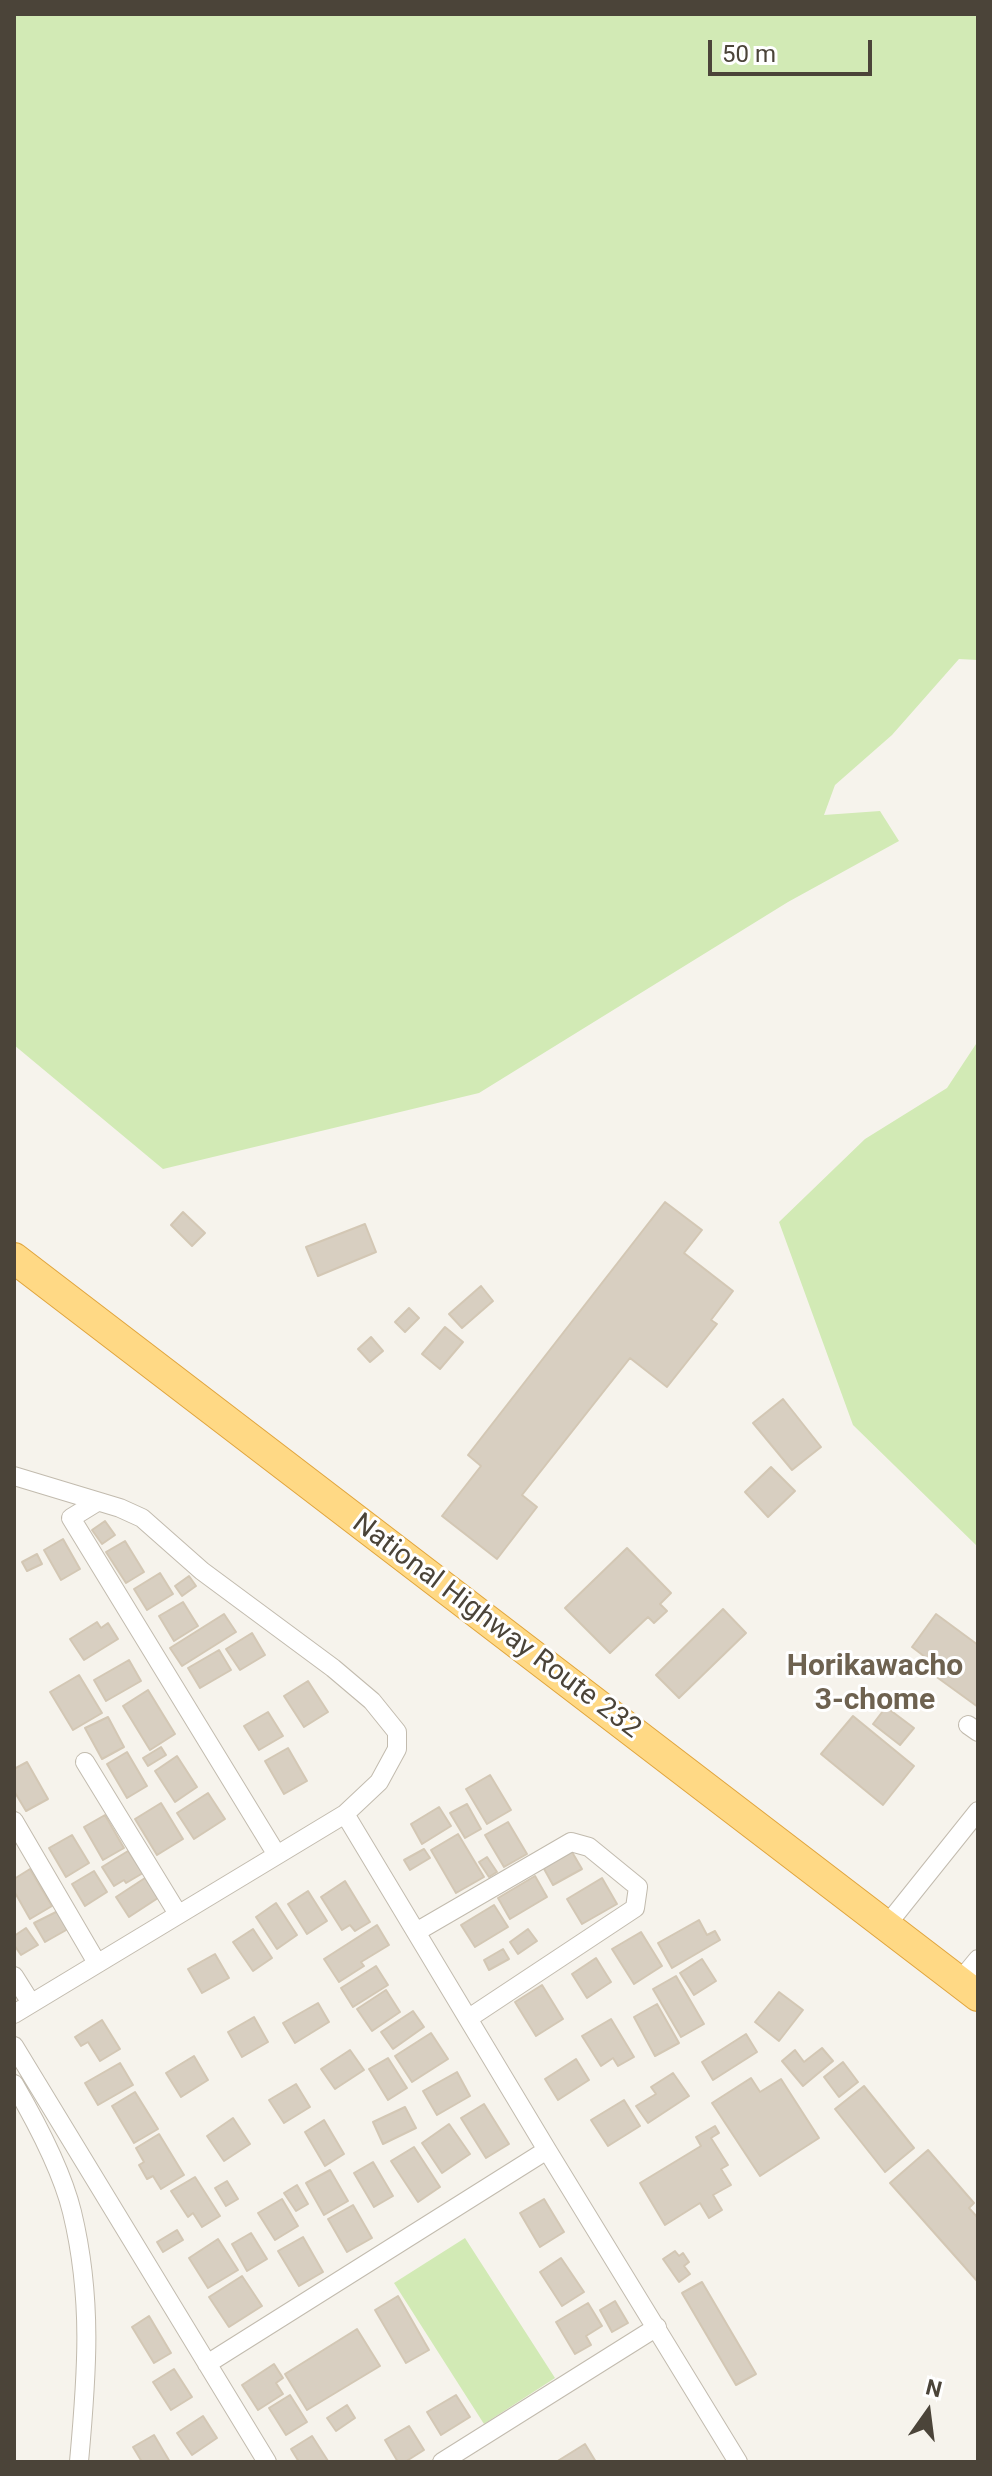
<!DOCTYPE html>
<html>
<head>
<meta charset="utf-8">
<style>
	body { margin:0 }
	#map { position:relative; width:992px; height:2476px; overflow:hidden; background:#f6f3ec; font-family:Roboto,sans-serif }
	canvas { display:block }
	.frame { position:absolute; inset:0; border:16px solid #4b4439; pointer-events:none }
	.north { position:absolute; left:888px; top:2372px; width:80px; height:80px; -webkit-text-stroke:6px #fff; paint-order:stroke; rotate:14deg; font-size:22px; font-weight:700; line-height:32px; text-align:center; color:#4b4439 }
	.north::after { content:''; display:block; margin:auto; width:28px; height:36px; background:#4b4439; clip-path:polygon(50% 0,100% 100%,50% 72%,0 100%) }
	.scale { position:absolute; left:708px; top:40px; width:164px; height:36px; box-sizing:border-box; border:4px solid #4b4439; border-top:0; padding-left:10px; font-size:24px; line-height:28px; white-space:nowrap; color:#4b4439; -webkit-text-stroke:6px #fff; paint-order:stroke }
</style>
</head>
<body>
<div id="map">
<canvas width="992" height="2476"></canvas>
<div class="frame"></div>
<div class="north">N</div>
<div class="scale">50 m</div>
</div>
<script>
const ctx = document.querySelector('canvas').getContext('2d');
ctx.lineJoin = 'round';
function fill(path, color) { ctx.fillStyle = color; ctx.fill(path, 'evenodd'); }
function strokePath(path, color, width, dash) { ctx.strokeStyle = color; ctx.lineWidth = width; ctx.lineCap = dash ? 'butt' : 'round'; ctx.setLineDash(dash || []); ctx.stroke(path); }
function write(font, color, halo, rows, align = 'center') {
  ctx.font = font + ' Roboto,sans-serif'; ctx.lineWidth = 6; ctx.setLineDash([]); ctx.textBaseline = 'middle'; ctx.strokeStyle = halo; ctx.fillStyle = color; for (const [text, x, y, turn = 0] of rows) {
    ctx.save(); ctx.translate(x, y); ctx.rotate((+turn || 0) * Math.PI / 180); ctx.textAlign = isNaN(turn) ? turn : align; if (halo) ctx.strokeText(text, 0, 0); ctx.fillText(text, 0, 0); ctx.restore();
  }
}
fill(new Path2D(`
	M14 14H978V660L959 659 892 735 835 785 824 815 880 811 899 841 788 902 479 1093 163 1169 14 1045Z
	M978 1041V1547L853 1425 779 1222 865 1139 947 1088Z
	M465 2238 555 2378 484 2424 394 2283Z`), '#d2eab5');
const building = new Path2D(`
	M665 1202 702 1230 684 1253 733 1291 711 1320 717 1324 667 1387 630 1358 522 1495 537 1507 497 1559 442 1516 481 1466 468 1455Z
	M183 1212 205 1233 192 1246 171 1225Z
	M365 1224 376 1252 318 1276 306 1247Z
	M481 1286 493 1301 462 1328 449 1314Z
	M409 1308 419 1318 405 1332 395 1322Z
	M445 1327 463 1342 440 1369 422 1354Z
	M371 1337 383 1351 370 1362 358 1349Z
	M783 1399 821 1447 792 1470 753 1423Z
	M771 1467 795 1491 768 1517 745 1492Z
	M105 1521 115 1535 102 1544 92 1530Z
	M63 1539 80 1569 61 1580 44 1550Z
	M125 1541 144 1572 126 1583 106 1552Z
	M627 1548 671 1593 660 1604 667 1611 654 1623 648 1617 610 1653 565 1608Z
	M37 1554 42 1564 27 1571 22 1562Z
	M160 1573 173 1594 147 1610 134 1589Z
	M189 1576 196 1586 182 1596 175 1586Z
	M183 1602 198 1626 174 1641 159 1616Z
	M723 1609 746 1633 679 1698 656 1675Z
	M224 1614 236 1632 182 1666 170 1648Z
	M936 1614 978 1645V1707L927 1670 933 1663 912 1647Z
	M97 1622 101 1628 108 1623 118 1639 84 1660 70 1639Z
	M252 1633 265 1655 240 1670 226 1649Z
	M219 1650 231 1670 200 1688 188 1668Z
	M129 1660 141 1681 106 1701 94 1680Z
	M79 1675 102 1713 73 1730 50 1692Z
	M308 1681 328 1712 304 1727 284 1696Z
	M148 1690 175 1734 150 1750 123 1706Z
	M886 1707 914 1728 900 1745 873 1724Z
	M268 1712 283 1736 259 1750 244 1726Z
	M853 1716 914 1766 883 1805 821 1754Z
	M108 1717 124 1747 102 1759 85 1728Z
	M161 1747 166 1755 148 1766 143 1758Z
	M288 1748 307 1781 284 1794 265 1761Z
	M127 1752 147 1786 127 1798 107 1764Z
	M177 1756 197 1787 175 1802 155 1771Z
	M27 1762 48 1799 26 1811 14 1791V1769Z
	M490 1775 511 1810 487 1824 466 1789Z
	M208 1793 225 1819 194 1839 177 1813Z
	M161 1803 183 1839 157 1855 135 1819Z
	M467 1804 481 1829 465 1838 450 1813Z
	M439 1807 451 1826 422 1844 411 1824Z
	M105 1815 124 1848 103 1860 84 1827Z
	M508 1822 527 1854 504 1867 485 1835Z
	M458 1834 484 1877 456 1893 431 1850Z
	M72 1835 89 1863 66 1877 49 1848Z
	M424 1849 430 1858 410 1870 404 1860Z
	M128 1851 143 1873 126 1883 124 1880 114 1886 102 1867Z
	M572 1852 582 1869 553 1885 543 1867Z
	M487 1857 497 1872 489 1877 479 1862Z
	M30 1869 52 1906 30 1919 14 1891V1879Z
	M94 1871 107 1892 85 1906 72 1884Z
	M535 1876 547 1897 510 1919 498 1898Z
	M145 1878 158 1898 129 1917 116 1897Z
	M602 1878 617 1904 582 1924 567 1899Z
	M345 1881 370 1922 355 1931 350 1925 342 1930 321 1897Z
	M308 1891 327 1921 307 1934 288 1904Z
	M276 1903 297 1935 277 1949 256 1917Z
	M494 1905 508 1927 475 1947 461 1925Z
	M58 1911 68 1929 45 1942 34 1923Z
	M699 1920 707 1935 715 1931 720 1940 672 1968 658 1943Z
	M377 1925 389 1945 361 1962 364 1966 339 1982 324 1959Z
	M26 1928 38 1945 21 1955 14 1945V1936Z
	M253 1929 272 1958 253 1971 233 1942Z
	M528 1929 537 1941 518 1954 510 1942Z
	M641 1932 662 1966 634 1984 612 1949Z
	M503 1949 509 1959 489 1970 484 1960Z
	M215 1954 229 1978 202 1993 188 1969Z
	M596 1958 611 1982 587 1998 572 1974Z
	M702 1959 716 1981 694 1995 680 1973Z
	M376 1966 388 1985 353 2007 341 1988Z
	M676 1976 704 2024 681 2037 653 1989Z
	M542 1985 563 2019 536 2036 515 2002Z
	M386 1990 400 2012 372 2031 357 2009Z
	M779 1992 803 2010 779 2041 755 2022Z
	M318 2003 329 2022 295 2043 283 2023Z
	M657 2004 679 2043 655 2056 634 2017Z
	M413 2011 424 2027 393 2049 381 2032Z
	M254 2017 268 2042 242 2057 228 2032Z
	M611 2019 634 2057 618 2066 613 2058 601 2066 582 2036Z
	M102 2020 120 2049 100 2061 88 2042 81 2046 75 2037Z
	M431 2033 448 2059 412 2082 395 2056Z
	M746 2034 757 2052 713 2080 702 2062Z
	M822 2048 833 2061 803 2086 782 2061 795 2050 804 2062Z
	M350 2050 364 2070 335 2089 321 2069Z
	M194 2056 208 2080 181 2097 166 2073Z
	M388 2058 407 2088 388 2100 369 2069Z
	M576 2059 589 2080 558 2100 545 2079Z
	M843 2062 858 2082 839 2097 824 2077Z
	M120 2063 133 2085 98 2105 85 2083Z
	M457 2072 470 2096 437 2115 423 2091Z
	M673 2073 689 2096 648 2123 636 2106 656 2094 651 2087Z
	M751 2078 760 2092 781 2079 819 2138 760 2176 712 2103Z
	M296 2084 310 2107 284 2123 269 2100Z
	M864 2086 914 2148 885 2172 835 2109Z
	M135 2092 158 2129 134 2143 112 2106Z
	M624 2100 640 2126 608 2146 591 2120Z
	M484 2104 509 2144 486 2158 461 2118Z
	M405 2107 416 2128 383 2144 373 2122Z
	M233 2118 250 2144 224 2161 207 2136Z
	M324 2120 344 2154 325 2166 305 2132Z
	M449 2124 470 2154 442 2173 422 2143Z
	M715 2126 719 2133 711 2138 728 2165 721 2169 731 2185 713 2195 722 2210 709 2218 700 2203 665 2225 640 2183 701 2146 696 2137Z
	M159 2134 184 2175 161 2189 153 2176 147 2179 139 2165 144 2162 136 2148Z
	M414 2147 440 2187 418 2202 391 2161Z
	M928 2150 974 2203 969 2208 978 2218V2282L890 2183Z
	M373 2162 393 2196 374 2207 354 2173Z
	M330 2170 348 2201 324 2215 306 2183Z
	M195 2177 220 2216 202 2227 193 2213 188 2217 171 2191Z
	M227 2181 238 2199 226 2206 215 2188Z
	M297 2185 308 2204 296 2211 284 2193Z
	M282 2199 298 2226 275 2240 258 2213Z
	M544 2199 564 2232 540 2247 520 2213Z
	M353 2205 372 2238 347 2252 328 2219Z
	M177 2230 183 2240 163 2252 157 2242Z
	M251 2233 267 2259 247 2271 232 2244Z
	M303 2237 323 2272 299 2286 278 2251Z
	M218 2239 238 2270 208 2288 189 2258Z
	M675 2251 679 2256 683 2253 689 2262 684 2266 690 2274 679 2282 663 2259Z
	M561 2258 584 2292 562 2306 540 2272Z
	M242 2276 262 2306 229 2327 209 2297Z
	M702 2282 756 2374 736 2385 682 2293Z
	M398 2296 429 2350 406 2363 375 2310Z
	M615 2301 628 2323 612 2332 600 2310Z
	M588 2303 602 2326 586 2336 591 2345 575 2354 556 2322Z
	M149 2316 171 2353 154 2363 132 2327Z
	M357 2329 380 2366 307 2410 285 2374Z
	M274 2364 283 2378 276 2383 283 2394 258 2410 242 2385Z
	M174 2369 192 2397 171 2410 153 2382Z
	M290 2395 307 2422 286 2435 269 2408Z
	M456 2395 470 2417 441 2435 427 2412Z
	M347 2405 355 2418 336 2431 327 2418Z
	M203 2416 217 2438 192 2455 177 2433Z
	M409 2426 424 2450 405 2462H398L385 2440Z
	M154 2435 170 2462H142L133 2447Z
	M312 2436 328 2461 326 2462H299L291 2449Z
	M585 2444 596 2462H556Z`);
fill(building, '#d8cfc1');
strokePath(building, '#d3c7b4', 2);
const minor = new Path2D(`
	M14 1476 120 1508 142 1518 202 1571 333 1668 372 1701 397 1732V1749L379 1782 345 1814 14 2014
	M97 1502 71 1518 277 1855
	M968 1725 978 1732
	M85 1762 178 1914
	M345 1814 547 2150 738 2462
	M14 1821 97 1963
	M886 1926 978 1811
	M416 1932 571 1842 589 1847 638 1887 635 1908 469 2018
	M14 1976 31 2003
	M959 1982 978 1959
	M14 2046 267 2462
	M14 2084C35 2120 62 2171 72 2212 93 2299 87 2374 79 2462
	M207 2364 547 2150
	M442 2462 657 2327`);
const trunk = new Path2D(`
	M14 1258 978 1996`);
strokePath(minor, '#c2bbae', 20);
strokePath(trunk, '#e0a43c', 32);
strokePath(minor, '#fff', 18);
strokePath(trunk, '#ffd985', 30);
write('28px', '#4b4439', '#fff', [
	["National Highway Route 232",496,1627,37]
]);
write('bold 30px', '#6e6250', '#fff', [
	["Horikawacho",875,1667],
	["3-chome",875,1701]
]);
</script>
</body>
</html>
